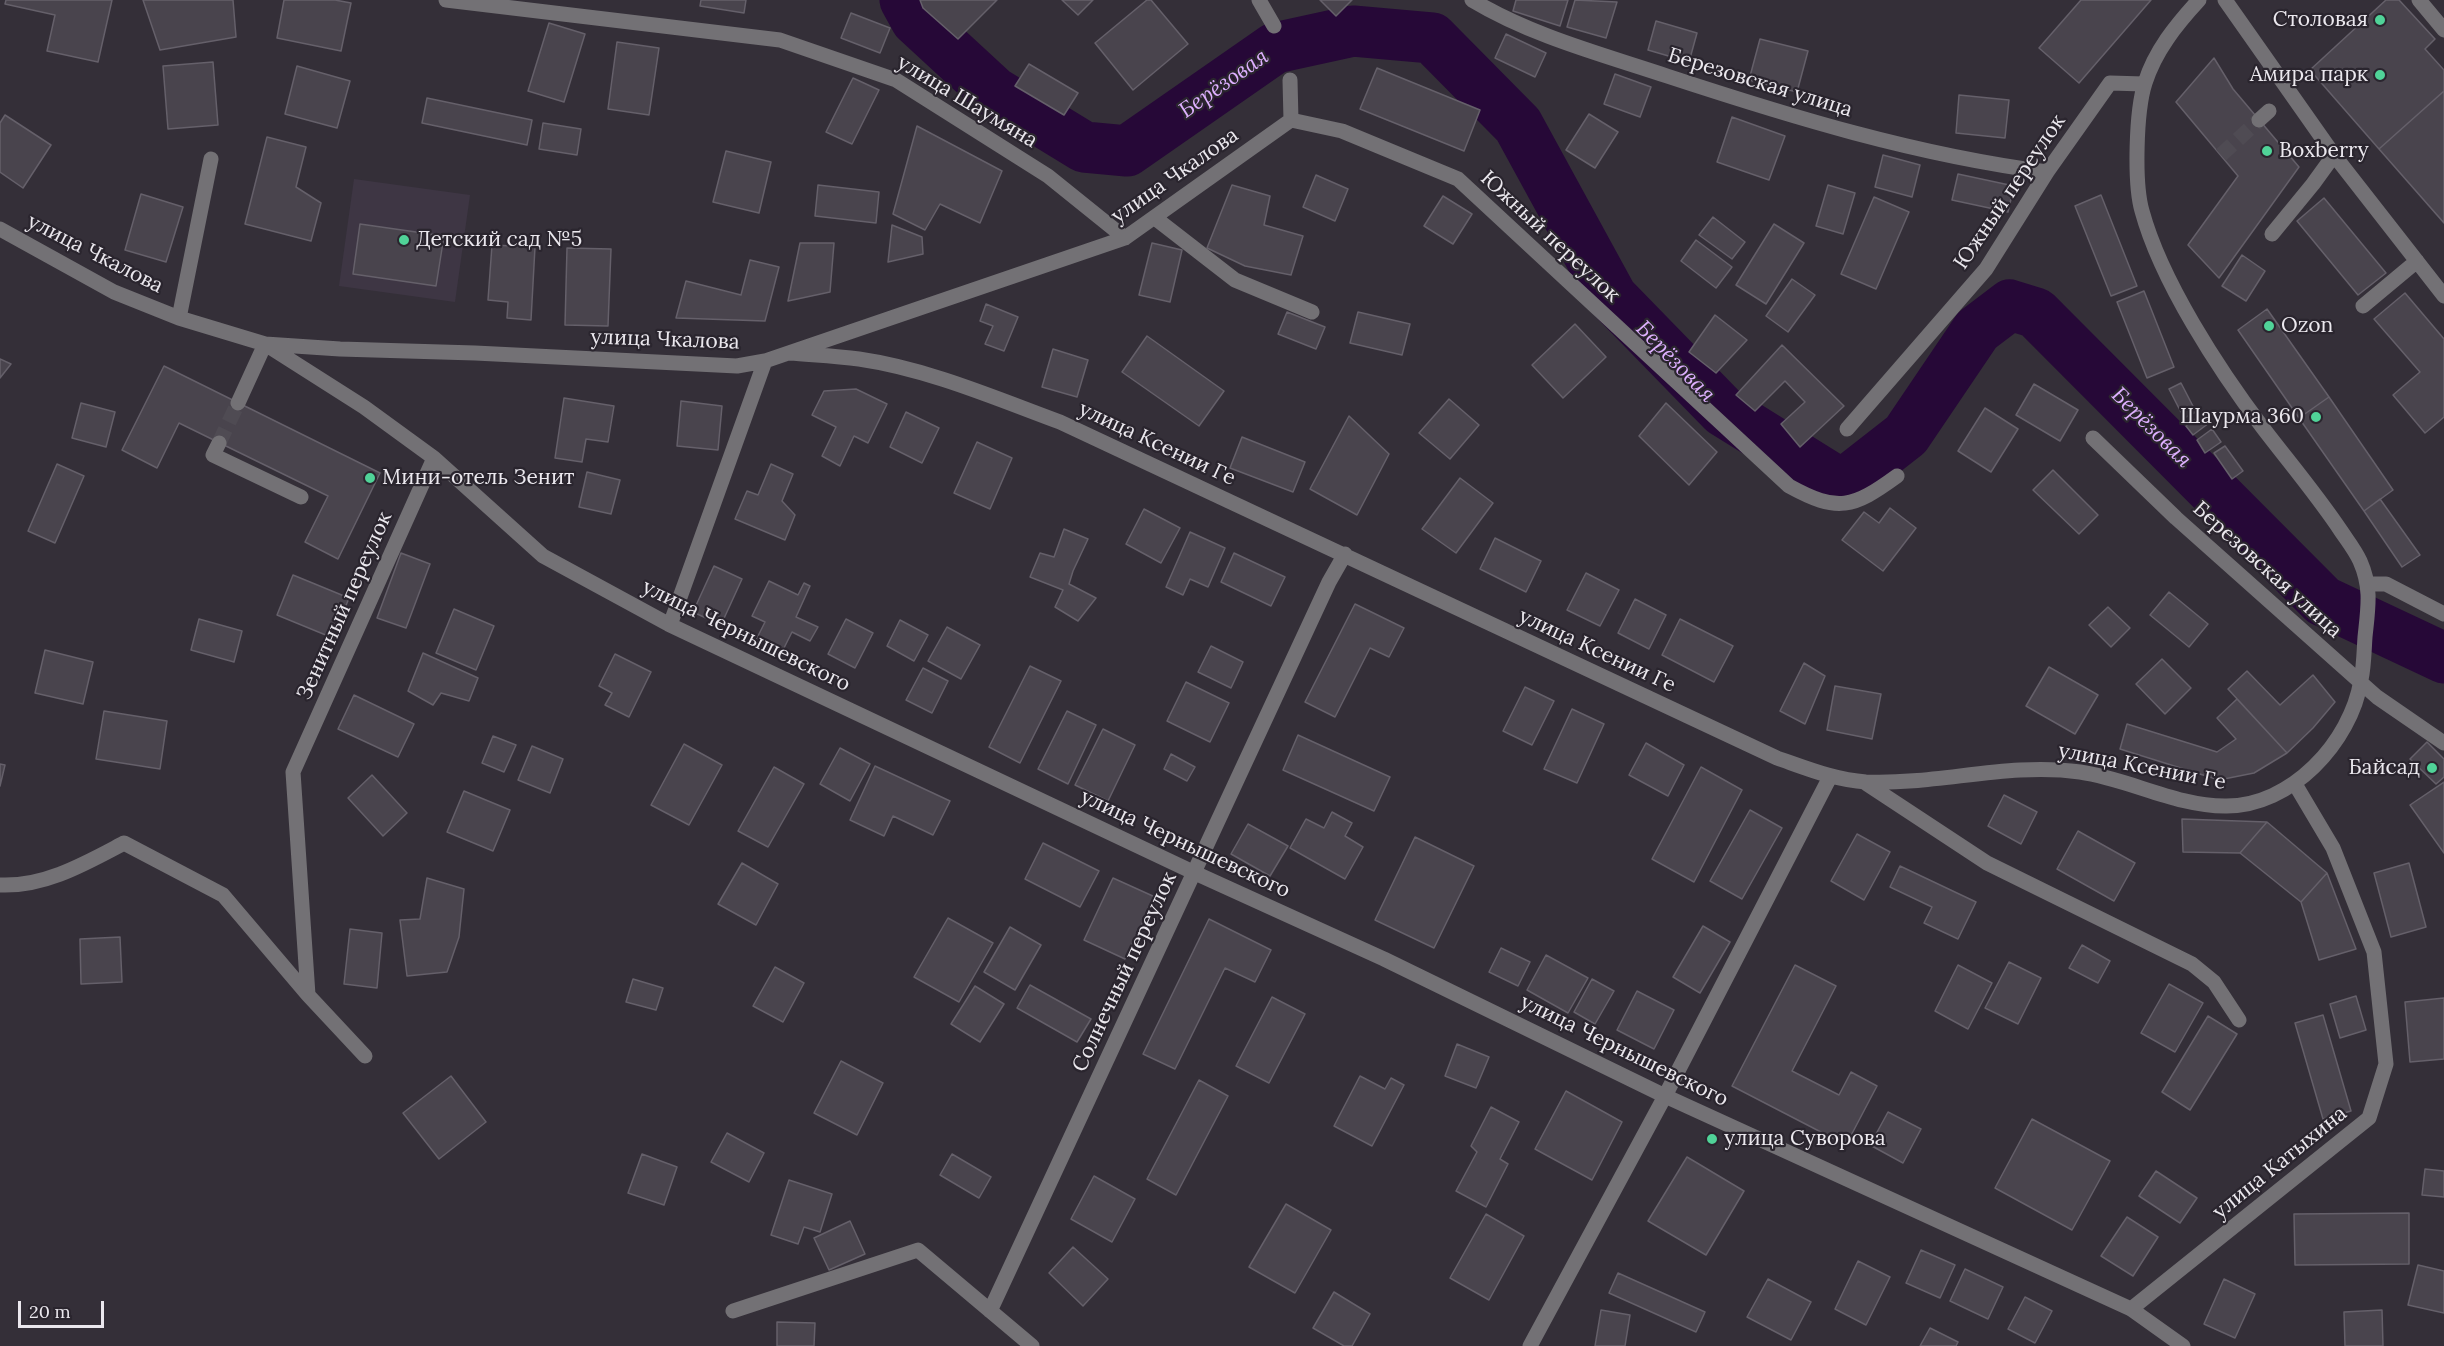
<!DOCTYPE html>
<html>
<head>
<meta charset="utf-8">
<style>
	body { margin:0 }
	#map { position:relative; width:2444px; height:1346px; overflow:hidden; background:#342f38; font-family:Lora,serif }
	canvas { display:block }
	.scale { position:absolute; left:18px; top:1301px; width:86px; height:27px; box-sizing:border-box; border:3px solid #ebe8ee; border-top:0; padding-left:8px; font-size:18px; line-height:21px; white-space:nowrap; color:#ebe8ee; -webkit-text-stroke:4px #2a252e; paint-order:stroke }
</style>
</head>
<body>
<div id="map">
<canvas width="2444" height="1346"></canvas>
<div class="scale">20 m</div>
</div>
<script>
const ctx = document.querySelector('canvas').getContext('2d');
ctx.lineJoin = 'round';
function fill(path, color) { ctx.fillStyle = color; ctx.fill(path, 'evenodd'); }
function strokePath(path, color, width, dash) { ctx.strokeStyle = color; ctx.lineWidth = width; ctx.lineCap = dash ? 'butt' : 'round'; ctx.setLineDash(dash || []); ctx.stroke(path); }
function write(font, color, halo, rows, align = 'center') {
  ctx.font = font + ' Lora,serif'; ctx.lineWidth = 4.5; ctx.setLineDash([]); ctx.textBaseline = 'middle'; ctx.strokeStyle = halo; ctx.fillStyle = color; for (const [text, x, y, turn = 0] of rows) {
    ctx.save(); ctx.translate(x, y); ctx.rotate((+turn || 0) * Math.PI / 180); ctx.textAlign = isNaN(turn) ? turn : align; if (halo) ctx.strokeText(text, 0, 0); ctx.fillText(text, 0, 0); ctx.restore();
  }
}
fill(new Path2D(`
	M354 179 470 195 455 302 339 286Z`), '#3e3644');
strokePath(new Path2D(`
	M905 0 916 20 994 92 1084 147 1127 151 1275 48 1353 31 1432 38 1518 125 1612 297 1723 411 1842 485 1906 435 1977 330 2010 305 2036 313 2323 601 2444 658`), '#260837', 51);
const building = new Path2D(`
	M6 0H112L98 62 47 51 55 15 5 4Z
	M143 0H233L236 37 160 50Z
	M284 0H335L351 3 341 51 277 38Z
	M701 0H746L744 13 700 6Z
	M920 0H997L958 39 923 8Z
	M1062 0H1093L1078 15Z
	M1147 0H1151L1188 44 1133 90 1095 43Z
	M1320 0H1352L1336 16Z
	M1516 0H1568L1560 26 1513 11Z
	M1575 0 1617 2 1606 38 1567 27Z
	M2081 0H2151L2079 83 2039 48Z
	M2386 0H2399L2435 39 2425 49 2444 70V91L2379 149 2310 70Z
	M851 13 890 28 880 53 841 38Z
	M1656 21 1697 33 1689 62 1648 50Z
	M549 23 585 34 564 102 528 91Z
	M1506 34 1546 53 1535 77 1495 58Z
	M1760 39 1808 51 1797 92 1749 80Z
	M617 42 659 48 649 115 608 109Z
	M2214 58 2233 89 2299 167 2219 278 2188 245 2238 176 2176 102Z
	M213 62 218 125 168 129 163 66Z
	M1029 64 1078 93 1064 115 1015 86Z
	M297 66 350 81 337 128 285 114Z
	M1377 68 1480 110 1464 151 1360 109Z
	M1615 74 1651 87 1640 117 1604 104Z
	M853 78 879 90 852 144 826 132Z
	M2444 91V223L2379 149Z
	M1959 95 2009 100 2005 138 1956 133Z
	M427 98 532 120 527 145 422 123Z
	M1589 114 1618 132 1595 168 1566 150Z
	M5 115 51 145 23 188 0 172V123Z
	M1732 117 1785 136 1769 180 1717 162Z
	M543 123 581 129 577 155 539 149Z
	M917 126 1002 171 980 223 940 204 925 230 893 214Z
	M267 137 306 147 296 187 321 203 311 241 245 224Z
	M726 151 771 162 759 213 713 202Z
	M1883 155 1920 165 1912 197 1875 187Z
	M1958 174 2014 186 2008 212 1952 200Z
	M1316 175 1348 189 1335 221 1303 207Z
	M818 185 879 192 876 223 815 216Z
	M1232 185 1270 196 1264 225 1303 236 1291 275 1245 266 1207 248Z
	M1828 185 1855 193 1843 234 1816 226Z
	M141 194 183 207 166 262 125 250Z
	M2101 195 2137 286 2111 296 2075 206Z
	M1443 196 1472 214 1453 244 1424 226Z
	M1874 197 1909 212 1876 289 1841 274Z
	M2324 198 2386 273 2358 295 2297 221Z
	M1713 217 1745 242 1732 259 1699 235Z
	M360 224 444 236 436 286 353 274Z
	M1774 224 1804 243 1766 304 1736 285Z
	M892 225 922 237 923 254 888 262Z
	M1696 240 1732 267 1716 288 1681 261Z
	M800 243H834L830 292 788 301Z
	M1152 243 1182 250 1170 302 1139 295Z
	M492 245 535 247 531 320 507 318 508 302 488 300Z
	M567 248 611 249 608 326 565 325Z
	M2242 255 2265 271 2246 301 2222 286Z
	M750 260 779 267 765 321 676 318 686 281 741 295Z
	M1792 279 1815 295 1788 332 1766 316Z
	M2144 291 2174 367 2147 378 2117 302Z
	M2405 293 2444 339V417L2425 433 2393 395 2420 372 2374 319Z
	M986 304 1018 317 1004 351 985 344 993 326 980 321Z
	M2267 309 2329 397 2299 418 2238 330Z
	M1287 312 1325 327 1316 349 1278 334Z
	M1358 312 1410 324 1402 355 1350 343Z
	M1715 315 1747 340 1716 373 1689 352Z
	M1575 324 1606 357 1563 398 1532 365Z
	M1147 336 1224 391 1199 426 1122 372Z
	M1782 345 1844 406 1800 447 1781 424 1805 402 1785 381 1755 411 1736 395Z
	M1053 349 1088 360 1077 397 1042 387Z
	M0 359 11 364 0 378Z
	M164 366 380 473 338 559 305 542 328 496 179 423 157 468 122 450Z
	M2181 383 2196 412 2184 418 2169 389Z
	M2034 384 2078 410 2060 441 2016 415Z
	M856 389 887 404 868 443 854 436 840 466 822 456 836 427 812 415 824 391Z
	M2329 397 2393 490 2364 511 2299 418Z
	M564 398 614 406 608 442 586 439 582 462 555 458Z
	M1449 399 1479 425 1450 459 1419 433Z
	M681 401 722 406 718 450 677 446Z
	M81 403 115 412 106 447 72 438Z
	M1666 403 1717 452 1689 485 1639 436Z
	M1985 408 2018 429 1991 472 1958 451Z
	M906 412 939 428 922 463 890 447Z
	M2203 413 2209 423 2193 435 2186 426Z
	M1349 416 1389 454 1357 515 1310 489Z
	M2212 429 2221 442 2205 453 2197 440Z
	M1242 437 1305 462 1293 492 1230 468Z
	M977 442 1012 458 990 509 954 493Z
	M2225 446 2243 471 2232 479 2214 453Z
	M57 464 84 476 55 543 28 531Z
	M771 464 793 474 782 501 795 515 785 540 735 519 747 491 758 495Z
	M2053 470 2098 515 2079 534 2033 490Z
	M587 472 620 480 611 514 579 507Z
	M1460 478 1493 503 1456 553 1422 529Z
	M2380 499 2420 555 2402 567 2364 511Z
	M1890 508 1916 528 1883 571 1842 540 1864 512 1879 523Z
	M1144 509 1180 528 1161 563 1126 544Z
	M1064 529 1088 539 1073 571 1069 584 1096 598 1078 621 1055 607 1063 590 1030 577 1040 553 1054 557Z
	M1190 532 1225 548 1208 587 1190 579 1183 595 1166 587Z
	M1495 538 1541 561 1526 592 1480 569Z
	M401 553 430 564 406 628 377 618Z
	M1234 553 1285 577 1271 606 1221 582Z
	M714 566 742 579 721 625 693 612Z
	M1586 573 1619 590 1600 626 1567 610Z
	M293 575 349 598 333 638 277 615Z
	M769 581 798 595 804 583 810 586 796 617 818 627 810 641 792 632 782 652 756 640 765 622 752 616Z
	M2169 592 2208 624 2189 647 2150 615Z
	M1635 599 1666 615 1649 649 1618 633Z
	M1355 604 1404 628 1389 657 1370 648 1335 717 1305 702Z
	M2108 607 2130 628 2111 647 2089 625Z
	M454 609 494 626 476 670 436 653Z
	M199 619 242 631 234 662 191 650Z
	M846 619 873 633 855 668 828 654Z
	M1680 619 1733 646 1714 682 1662 655Z
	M900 620 928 635 914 661 887 646Z
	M947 627 980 645 961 679 928 661Z
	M1211 646 1243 662 1231 688 1198 672Z
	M45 650 93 662 83 704 35 693Z
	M423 653 478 678 469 701 441 693 433 705 408 691Z
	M615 654 651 672 629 717 605 705 612 693 599 686Z
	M2162 659 2191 688 2165 714 2136 684Z
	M1804 663 1825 676 1805 724 1780 711Z
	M1030 666 1061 681 1020 763 989 747Z
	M2049 667 2098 695 2075 734 2026 706Z
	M923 668 948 681 932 713 906 700Z
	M2247 671 2280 705 2313 675 2335 702 2313 728 2287 753 2228 689Z
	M1186 682 1229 703 1210 742 1167 721Z
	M1835 686 1881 694 1872 739 1827 730Z
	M1525 687 1554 701 1532 745 1503 731Z
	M354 695 414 724 398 757 338 729Z
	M2237 699 2287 753 2254 773 2219 780 2120 749 2127 724 2217 752 2236 739 2217 718Z
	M1572 709 1604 724 1577 783 1544 769Z
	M104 711 167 721 160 769 96 759Z
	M1067 711 1096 725 1068 784 1038 769Z
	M1103 729 1135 745 1108 801 1075 785Z
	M1298 735 1390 777 1374 811 1283 770Z
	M493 736 516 745 504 772 482 763Z
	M2427 742 2444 759V777L2436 784 2410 759Z
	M1646 743 1684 765 1668 796 1629 775Z
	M684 744 722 765 689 825 651 805Z
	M532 746 563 759 550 793 518 780Z
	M840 748 870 764 850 801 820 784Z
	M1171 754 1195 767 1187 781 1164 769Z
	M0 764 5 765 0 786Z
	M875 766 950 801 933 835 893 816 884 836 850 820Z
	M774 767 804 784 768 847 738 831Z
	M1701 767 1742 790 1694 882 1652 859Z
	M372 775 407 813 383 836 348 798Z
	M2444 782V853L2410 805Z
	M464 791 510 810 493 851 447 832Z
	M2004 795 2037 812 2021 844 1988 826Z
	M1750 810 1782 828 1742 899 1710 881Z
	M1332 812 1352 823 1345 836 1363 847 1345 879 1290 848 1306 819 1324 828Z
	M2182 819 2267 822 2240 853 2183 852Z
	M2267 822 2327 873 2301 902 2240 853Z
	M1248 824 1288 846 1270 876 1231 854Z
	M2078 831 2135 863 2114 901 2057 869Z
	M1857 834 1890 852 1864 900 1831 881Z
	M1415 837 1474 866 1434 948 1375 920Z
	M1043 843 1099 871 1080 907 1025 879Z
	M742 863 778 884 756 925 718 904Z
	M2409 863 2426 927 2391 937 2374 873Z
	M1900 866 1976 902 1958 939 1924 923 1932 907 1890 887Z
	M2327 873 2356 949 2319 960 2301 902Z
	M427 878 464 889 459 937 447 972 407 976 400 920 420 919Z
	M1113 878 1155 897 1125 959 1084 940Z
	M948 918 993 943 959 1002 914 977Z
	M1209 919 1271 950 1255 982 1225 968 1175 1069 1143 1054Z
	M1703 926 1730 942 1700 993 1673 977Z
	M1010 927 1041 945 1015 990 984 972Z
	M350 929 382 933 377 988 344 984Z
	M120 937 122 982 81 984 80 939Z
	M2082 945 2110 961 2098 983 2069 968Z
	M1501 948 1530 962 1518 986 1489 972Z
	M1546 955 1588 978 1568 1013 1527 990Z
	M2009 962 2041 978 2018 1024 1985 1008Z
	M1795 965 1836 986 1792 1071 1839 1095 1851 1072 1877 1086 1846 1145 1732 1086Z
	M1958 965 1992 983 1968 1029 1935 1011Z
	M775 967 804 983 783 1022 753 1006Z
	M633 979 663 988 656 1010 626 1002Z
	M1592 979 1614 991 1595 1024 1574 1012Z
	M2169 984 2203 1003 2175 1052 2141 1033Z
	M1030 985 1091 1019 1077 1042 1017 1008Z
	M975 986 1004 1004 980 1042 951 1024Z
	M1637 991 1674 1010 1654 1049 1617 1030Z
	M2356 996 2366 1030 2340 1038 2330 1004Z
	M1272 997 1305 1014 1269 1083 1236 1066Z
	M2444 998V1059L2410 1062 2405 1002Z
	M2323 1015 2351 1111 2323 1119 2295 1023Z
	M2208 1016 2237 1034 2190 1110 2162 1092Z
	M1457 1044 1489 1057 1476 1088 1445 1076Z
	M841 1061 883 1083 857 1135 814 1113Z
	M451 1076 486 1122 439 1159 403 1113Z
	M1360 1076 1385 1089 1391 1078 1404 1085 1372 1146 1334 1126Z
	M1199 1080 1228 1096 1176 1195 1147 1179Z
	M1566 1091 1622 1122 1592 1180 1535 1149Z
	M1491 1107 1519 1122 1500 1159 1508 1164 1486 1207 1456 1191 1477 1152 1471 1146Z
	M1888 1112 1921 1129 1903 1163 1870 1145Z
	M2032 1119 2110 1161 2072 1230 1995 1188Z
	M727 1133 764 1153 749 1182 711 1162Z
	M642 1154 677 1167 664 1205 628 1193Z
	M952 1154 991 1177 979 1198 940 1175Z
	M1687 1157 1744 1191 1706 1255 1648 1221Z
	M2425 1169 2444 1171V1197L2422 1195Z
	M2156 1171 2197 1198 2180 1223 2139 1196Z
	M1094 1176 1135 1199 1112 1242 1071 1219Z
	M789 1180 832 1194 820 1232 804 1227 798 1244 771 1235Z
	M1286 1204 1331 1230 1295 1293 1249 1267Z
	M2409 1213V1264L2295 1265 2294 1214Z
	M1486 1214 1524 1236 1489 1300 1450 1278Z
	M2127 1217 2158 1237 2133 1276 2101 1256Z
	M850 1221 865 1254 829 1270 814 1238Z
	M1073 1247 1108 1279 1083 1306 1049 1273Z
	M1921 1250 1955 1265 1940 1298 1906 1283Z
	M1858 1261 1890 1277 1866 1325 1835 1309Z
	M2418 1265 2444 1271V1313L2408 1305Z
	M1965 1269 2003 1287 1988 1319 1950 1301Z
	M1618 1273 1705 1312 1696 1332 1609 1293Z
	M1768 1279 1811 1302 1791 1340 1747 1317Z
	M2224 1279 2255 1294 2235 1338 2204 1324Z
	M1334 1292 1370 1314 1352 1346H1344L1313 1328Z
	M2025 1297 2052 1311 2035 1343 2008 1329Z
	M1601 1310 1630 1315 1625 1346H1595Z
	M2382 1310 2383 1346H2345L2344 1312Z
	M777 1322 815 1323 814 1346H777Z
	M1930 1328 1958 1342 1956 1346H1920Z`);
fill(building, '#49444d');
strokePath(building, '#65606a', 1.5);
strokePath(new Path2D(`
	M2221 155 2259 120
	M219 443 238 403`), '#4f4b53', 15, [15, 8]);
strokePath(new Path2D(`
	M446 0 780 40 896 80 1048 176 1125 238
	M1259 0 1274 26
	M1472 0C1532 36 1601 54 1667 76 1792 117 1916 155 2047 172
	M2225 0 2334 155 2444 296
	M2419 0 2444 30
	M1291 120 1342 131 1458 179 1789 486C1838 513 1853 508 1897 476
	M2259 120 2269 111
	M1155 218 1235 280 1312 312
	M0 229 114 292 179 318 265 344 340 349 475 353 737 366 765 361 1125 238 1291 120 1290 80
	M2272 234 2313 184 2334 155
	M2363 306 2417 261
	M179 318 211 159
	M265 344 364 407 434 458 543 556 670 625 1195 873 1384 959 1665 1096 2131 1309 2183 1346
	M790 353C813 355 836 356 859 359 928 369 995 398 1060 422L1777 758C1806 768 1835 780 1866 782 1938 785 2008 762 2080 772 2129 779 2176 806 2225 806 2291 807 2351 742 2361 680 2364 666 2364 651 2365 637 2368 608 2372 588 2360 561 2355 550 2347 540 2341 531 2317 495 2289 462 2263 428 2219 370 2161 281 2142 211 2134 183 2136 111 2145 83 2155 51 2176 25 2199 0
	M238 403 265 344
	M1847 429 1986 269 2047 172 2110 83 2144 84
	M2093 438 2176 518 2377 697 2444 743
	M219 443 213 455 301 497
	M2368 584H2386L2444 614
	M670 625 765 361
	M1864 782 1987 863 2192 964 2214 982 2239 1020
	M0 885C45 887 86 863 124 843L223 895 308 995
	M365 1056 308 995 293 772 434 458
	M2131 1309 2369 1118 2386 1064 2374 952 2333 848 2295 784
	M733 1311 918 1250 1032 1346
	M990 1311 1329 582 1345 554
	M1530 1346 1665 1096 1830 777`), '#737175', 15);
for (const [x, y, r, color] of [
	[2380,20,6,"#50d398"],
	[2380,75,6,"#50d398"],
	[2267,151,6,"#50d398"],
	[404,240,6,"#50d398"],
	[2269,326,6,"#50d398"],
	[2316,417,6,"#50d398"],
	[370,478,6,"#50d398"],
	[2432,768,6,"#50d398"],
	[1712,1139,6,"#50d398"]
]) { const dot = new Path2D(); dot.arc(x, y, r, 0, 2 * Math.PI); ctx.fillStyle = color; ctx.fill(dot); strokePath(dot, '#2a252e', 2); }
write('21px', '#ebe8ee', '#2a252e', [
	["Столовая",2368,20,"right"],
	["Амира парк",2368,75,"right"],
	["Boxberry",2279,151],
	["Детский сад №5",416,240],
	["Ozon",2281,326],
	["Шаурма 360",2304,417,"right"],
	["Мини-отель Зенит",382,478],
	["Байсад",2420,768,"right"],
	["улица Суворова",1724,1139]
], 'left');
write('21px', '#ebe8ee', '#2a252e', [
	["Березовская улица",1760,83,17],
	["улица Шаумяна",967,102,31],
	["улица Чкалова",1175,176,-35],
	["Южный переулок",2010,192,-56],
	["Южный переулок",1550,237,43],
	["улица Чкалова",95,254,27],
	["улица Чкалова",665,340,2],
	["улица Ксении Ге",1157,444,25],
	["Березовская улица",2267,570,42],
	["Зенитный переулок",345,606,-66],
	["улица Чернышевского",746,636,26],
	["улица Ксении Ге",1597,651,25],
	["улица Ксении Ге",2142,767,11],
	["улица Чернышевского",1185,844,25],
	["Солнечный переулок",1125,972,-65],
	["улица Чернышевского",1624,1051,26],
	["улица Катыхина",2280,1163,-39]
]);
write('italic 22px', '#deb0ff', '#2a252e', [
	["Берёзовая",1224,84,-35],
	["Берёзовая",1675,362,46],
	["Берёзовая",2151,428,45]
]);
</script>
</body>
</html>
